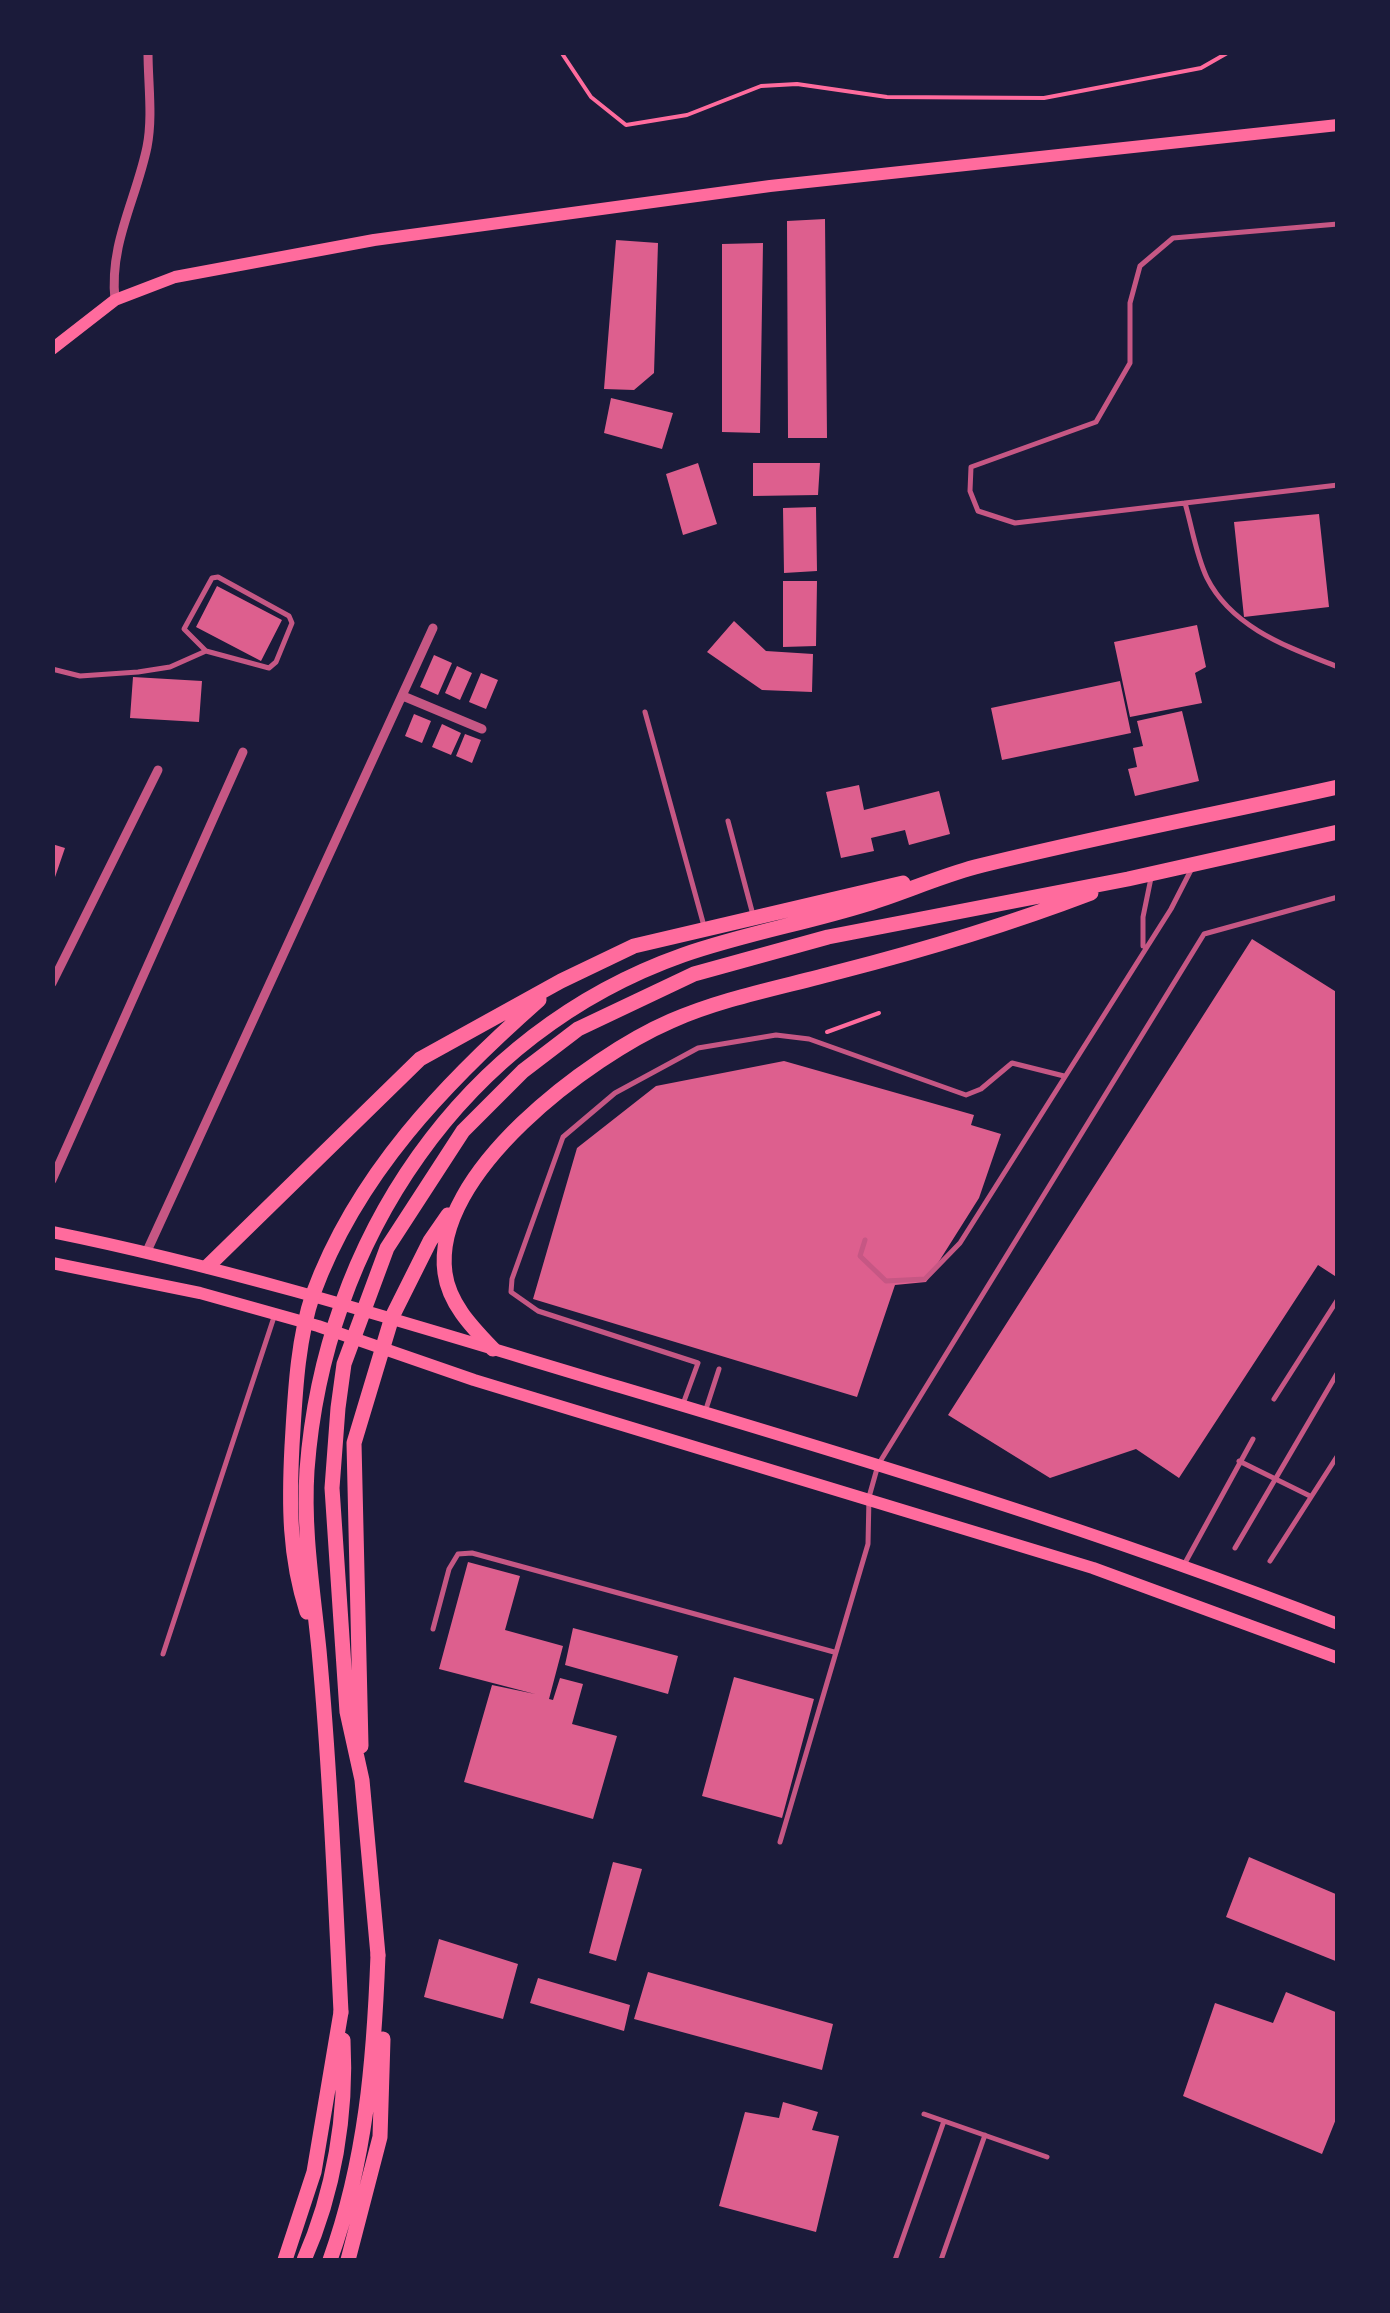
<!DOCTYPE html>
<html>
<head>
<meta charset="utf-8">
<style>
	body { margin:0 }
	#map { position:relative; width:1390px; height:2313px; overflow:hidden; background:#1b1b3a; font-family:"Fira Sans Condensed",sans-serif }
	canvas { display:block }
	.frame { position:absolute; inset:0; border:55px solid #1b1b3a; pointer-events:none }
</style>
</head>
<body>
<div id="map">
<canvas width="1390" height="2313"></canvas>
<div class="frame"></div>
</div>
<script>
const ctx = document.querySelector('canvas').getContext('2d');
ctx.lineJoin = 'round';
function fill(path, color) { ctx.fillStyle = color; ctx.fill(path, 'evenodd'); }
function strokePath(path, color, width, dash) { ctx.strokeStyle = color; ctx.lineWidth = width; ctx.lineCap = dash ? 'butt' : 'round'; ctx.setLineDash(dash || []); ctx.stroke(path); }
fill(new Path2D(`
	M825 219 827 438H788L787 221Z
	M616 240 658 243 654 373 634 390 604 389Z
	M763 243 760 433 722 432V244Z
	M611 398 673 413 662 449 604 433Z
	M698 463 717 524 683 535 666 474Z
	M753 463H820L818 495 753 496Z
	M816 507 817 571 784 573 783 508Z
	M1319 514 1329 607 1244 617 1234 522Z
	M783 581H817L816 646 783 647Z
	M217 586 282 620 261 661 196 627Z
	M734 621 766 651 813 654 812 692 762 690 707 652Z
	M1197 625 1206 667 1195 673 1202 703 1130 717 1114 642Z
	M434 655 452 663 438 695 420 687Z
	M457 666 472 673 460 700 445 693Z
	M481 673 498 680 486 709 469 702Z
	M133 677 202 681 199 722 130 718Z
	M1120 681 1131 733 1002 760 991 708Z
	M1182 711 1199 781 1135 796 1128 769 1137 767 1133 748 1143 746 1137 721Z
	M414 714 431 721 422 743 405 736Z
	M442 724 461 733 451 755 432 747Z
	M465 734 481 740 472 763 456 756Z
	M859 785 864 810 939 791 950 834 909 845 905 830 871 838 874 851 841 858 826 792Z
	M52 844 65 848 53 883H52Z
	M1252 939 1338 993V1278L1318 1265 1179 1478 1136 1449 1050 1478 948 1415Z
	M784 1061 974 1115 971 1125 1001 1134 979 1198 926 1282 895 1285 857 1397 533 1299 577 1148 656 1086Z
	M468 1562 520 1576 505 1630 563 1646 549 1699 553 1700 560 1678 583 1684 572 1724 617 1736 593 1819 464 1782 492 1685 535 1694 439 1669Z
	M573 1628 678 1656 668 1694 565 1665Z
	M734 1677 814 1699 782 1818 702 1796Z
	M1249 1857 1338 1895V1962L1226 1917Z
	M613 1862 642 1869 616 1961 589 1953Z
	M439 1939 518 1964 503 2019 424 1997Z
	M648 1972 833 2024 822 2070 634 2019Z
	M538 1978 630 2005 624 2031 530 2003Z
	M1286 1992 1338 2013V2114L1322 2154 1183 2096 1215 2003 1273 2023Z
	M783 2102 818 2112 812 2130 839 2136 816 2232 719 2206 745 2112 779 2118Z`), '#dd5f8e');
strokePath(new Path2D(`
	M561 52 591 97 626 125 687 115 761 86 797 84 887 97 1044 98 1201 68 1229 52
	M827 1032 879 1013`), '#ff6b9d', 4);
strokePath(new Path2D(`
	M1338 224 1173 238 1140 266 1130 303V363L1096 422 971 467 970 491 978 511 1015 523 1338 485
	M1185 503C1192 527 1196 555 1207 578 1232 628 1288 647 1338 667
	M52 669 80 676 138 672 170 667 206 651 269 668 276 662 292 623 289 616 218 577 212 578 184 629 206 651
	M645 712 704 926
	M728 821 753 915
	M1143 946V917L1151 878
	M865 1240 860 1256 886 1281 925 1279 960 1243 1171 909 1191 870
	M1274 1399 1338 1299
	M683 1404 698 1363 538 1311 511 1292 512 1279 563 1137 615 1093 698 1048 776 1035 809 1039 966 1095 981 1089 1012 1063 1064 1076
	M706 1409 719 1369
	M1239 1461 1310 1496
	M1235 1548 1338 1372
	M1270 1561 1338 1455
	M1185 1563 1253 1439
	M433 1629 449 1569 458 1554 472 1553 834 1652
	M163 1654 274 1317
	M780 1842 868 1544 869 1497 878 1465 1204 934 1338 897
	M924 2114 1047 2157
	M895 2260 944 2121
	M941 2260 985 2135`), '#c65784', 5);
strokePath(new Path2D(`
	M115 300C109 244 136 200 147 147 153 117 148 83 148 52
	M403 696 482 729
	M52 983 158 770
	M52 1180 243 752
	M147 1251 433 628`), '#c65784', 9);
strokePath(new Path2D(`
	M52 349 115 300 175 277 374 240 770 186 1338 125
	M52 1232C245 1271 432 1331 620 1387 862 1459 1103 1532 1338 1624
	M52 1263 200 1293 318 1326 474 1380 1093 1568 1338 1658`), '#ff6b9d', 12);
strokePath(new Path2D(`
	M208 1266 420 1059 561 981 634 946 903 883
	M493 1349C473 1328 449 1304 445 1273 431 1174 590 1056 671 1021 723 998 783 987 838 972 924 950 1007 925 1091 893
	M307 1612C289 1556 289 1504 292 1446 295 1397 297 1341 313 1294 357 1174 445 1083 539 1000
	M361 1746 354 1443 392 1317 430 1241 448 1215
	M378 1955 362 1780 347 1712 332 1488 338 1408 344 1364 387 1248 463 1131 523 1071 578 1029 694 974 828 937 1128 879 1338 832
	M341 2012C335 1891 330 1770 319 1650 313 1590 303 1531 307 1470 324 1241 462 1033 683 955 743 934 806 923 867 904 903 893 938 877 975 867 1095 837 1217 814 1338 787`), '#ff6b9d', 15);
strokePath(new Path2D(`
	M285 2260 314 2172 341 2012
	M304 2260C334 2192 347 2115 343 2040
	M330 2260C366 2160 374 2060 378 1955
	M348 2260 380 2137 383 2039`), '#ff6b9d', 15);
</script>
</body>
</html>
